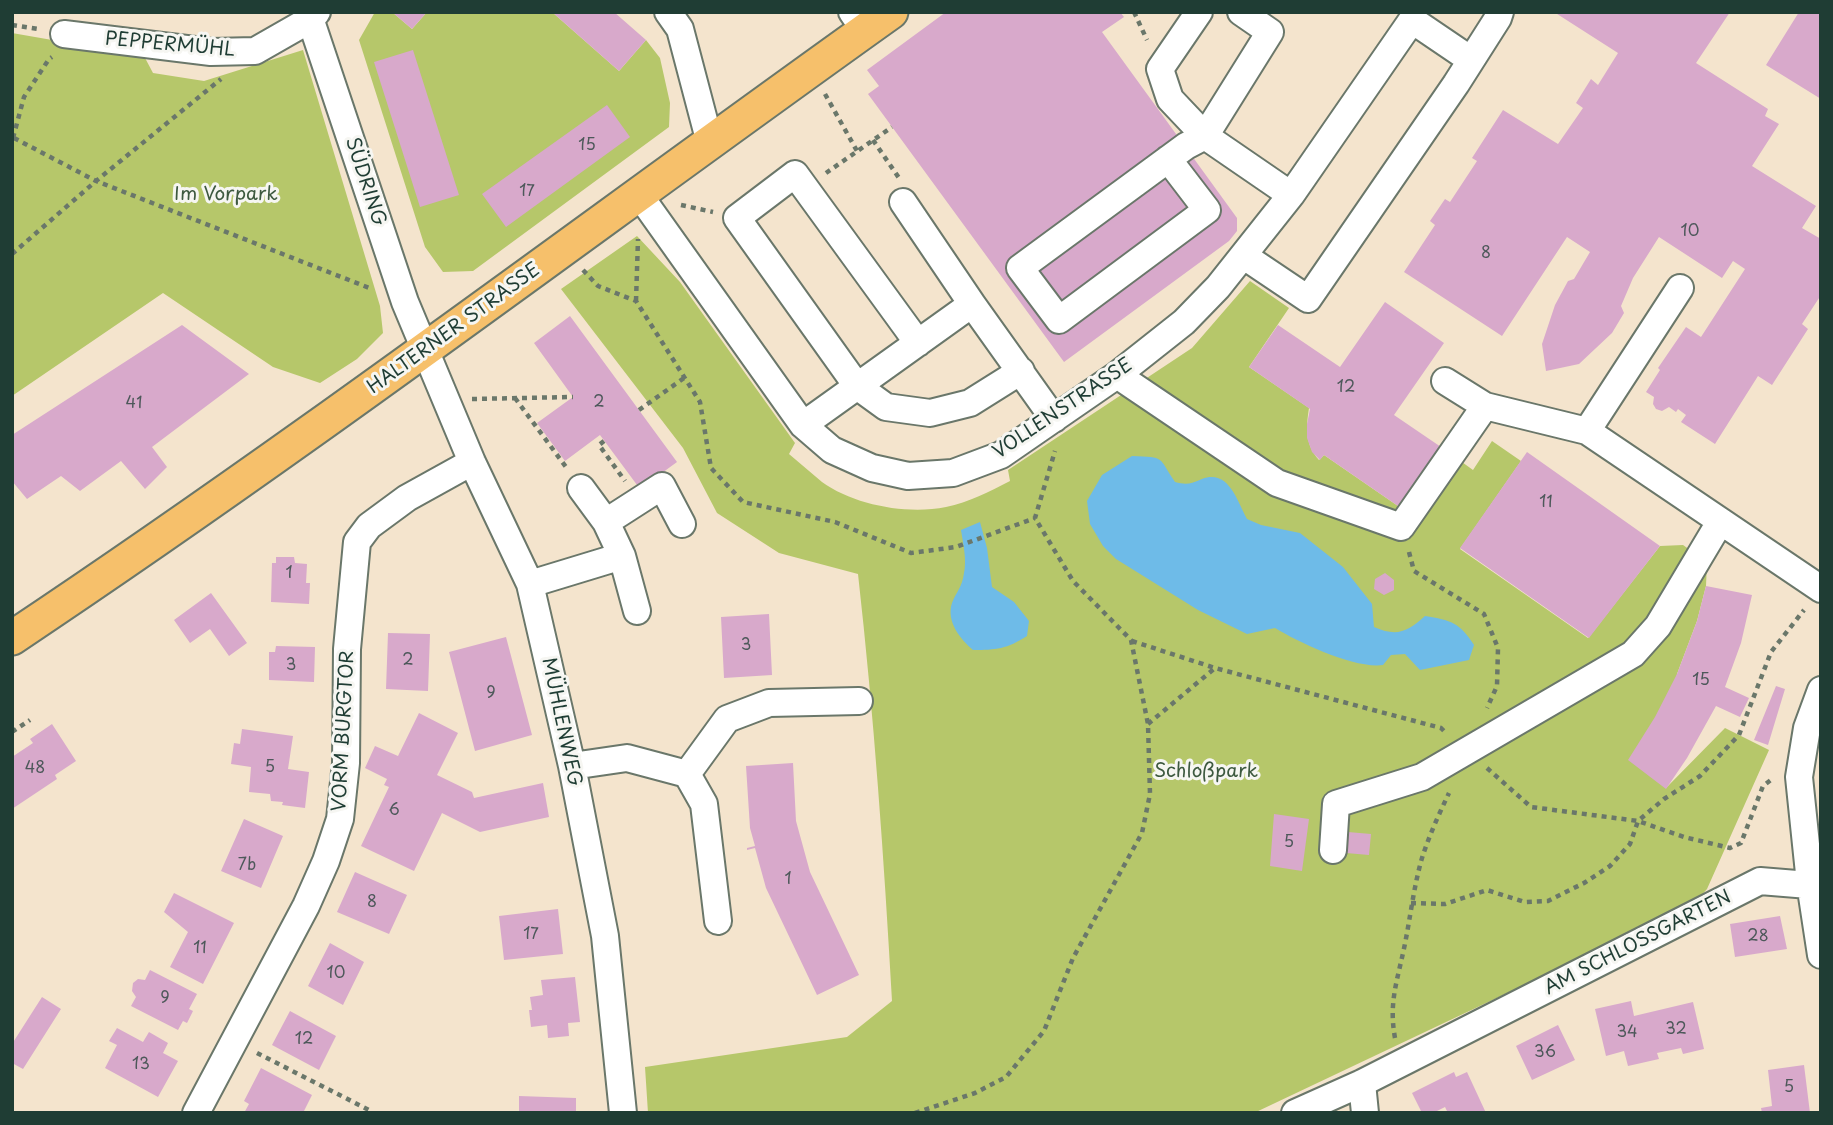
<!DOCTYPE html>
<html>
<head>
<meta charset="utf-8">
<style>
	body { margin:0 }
	#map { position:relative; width:1833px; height:1125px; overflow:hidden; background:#f4e4cd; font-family:"Playpen Sans",sans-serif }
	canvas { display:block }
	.frame { position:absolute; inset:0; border:14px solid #1f3d34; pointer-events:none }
</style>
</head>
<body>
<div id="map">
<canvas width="1833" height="1125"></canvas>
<div class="frame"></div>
</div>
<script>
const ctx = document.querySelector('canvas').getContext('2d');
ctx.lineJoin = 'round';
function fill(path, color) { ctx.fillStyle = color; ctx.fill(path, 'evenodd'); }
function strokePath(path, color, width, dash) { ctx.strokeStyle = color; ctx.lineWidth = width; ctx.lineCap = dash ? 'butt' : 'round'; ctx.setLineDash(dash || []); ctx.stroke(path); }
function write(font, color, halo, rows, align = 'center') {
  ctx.font = font + ' "Playpen Sans",sans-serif'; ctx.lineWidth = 6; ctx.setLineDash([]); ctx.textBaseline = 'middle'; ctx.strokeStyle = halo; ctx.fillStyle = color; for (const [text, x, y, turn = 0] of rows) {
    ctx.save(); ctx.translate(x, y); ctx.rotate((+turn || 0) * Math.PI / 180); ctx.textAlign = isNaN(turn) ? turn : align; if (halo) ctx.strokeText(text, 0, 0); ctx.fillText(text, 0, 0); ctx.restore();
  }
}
fill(new Path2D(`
	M375 12H392L412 29 427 12H552L619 71 646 40 660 58 670 103 669 127 473 271 443 272 425 247 359 40Z
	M12 33 144 56 153 73 204 81 303 50 380 306 383 333 357 359 320 383 273 367 163 293 12 396Z
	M637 236 680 282 795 443 789 454C800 463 811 473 822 482 854 505 907 515 946 507 969 502 989 492 1010 481L1008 470 1192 348 1250 281 1289 308 1249 367 1309 408C1306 428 1305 444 1319 460L1324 455 1398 506 1441 447 1473 470 1492 441 1521 461 1460 549 1588 638 1660 546 1683 545 1707 562 1706 586 1697 621 1677 674 1666 788 1725 728 1769 750 1707 889 1693 905 1254 1113H648L645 1067 847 1037 892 1001C884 858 874 716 858 574L779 553 717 513 683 448 561 289Z`), '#b6c76a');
fill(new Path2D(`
	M1132 456C1166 457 1158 457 1175 482 1186 485 1191 484 1202 479 1229 469 1237 501 1247 519L1261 525 1300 533 1343 567 1372 604 1374 627C1397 637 1407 632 1425 616 1451 620 1460 623 1474 645L1469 660 1420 670 1405 654 1391 655 1383 665C1355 669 1300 643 1275 628L1247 634 1198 610 1116 559 1103 546 1090 524 1087 501 1102 475Z
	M980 522 987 548 992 587 1014 602 1029 621 1027 636C1007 649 996 650 973 650 960 639 946 621 952 603 956 592 962 588 964 573 967 560 963 543 961 530Z`), '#6ebbe8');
fill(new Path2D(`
	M392 12H427L412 29Z
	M552 12H614L646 40 619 71Z
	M946 12H1120L1124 17 1102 32 1237 218V231L1229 241 1064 362 868 94 879 86 867 70Z
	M1554 12H1730L1696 63 1768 109 1765 116 1779 124 1752 166 1816 206 1802 228 1821 239V295L1802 324 1808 329 1772 385 1758 376 1715 444 1681 422 1686 415 1678 409 1676 412 1669 407 1662 411 1656 409 1653 404 1654 397 1646 392 1660 370 1658 368 1686 327 1701 337 1745 269 1733 261 1722 278 1659 237 1633 278 1621 306 1624 313 1612 333 1579 364 1546 371 1542 344 1555 305 1568 281 1574 279 1590 252 1567 237 1502 336 1404 272 1435 225 1430 221 1445 199 1450 202 1477 161 1472 158 1503 110 1558 144 1583 108 1576 103 1591 79 1598 85 1618 53Z
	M1799 12H1821V99L1766 65Z
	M413 50 459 195 420 207 374 62Z
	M607 105 630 137 506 227 482 194Z
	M1385 302 1444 343 1394 415 1441 447 1398 506 1324 455 1320 460 1312 452 1307 438V424L1310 409 1249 367 1278 325 1340 367Z
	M570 316 677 462 640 489 600 435 565 461 537 423 573 397 534 343Z
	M182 325 249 374 152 447 167 467 145 489 121 461 80 491 61 476 27 499 12 481V435Z
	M1527 452 1660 546 1589 638 1460 548Z
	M276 557H294L295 563 307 564 306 583H310L309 604 271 602 272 563H276Z
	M1385 573 1394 580V590L1384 595 1374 589 1375 579Z
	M1706 586 1752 595 1741 643 1725 687 1749 698 1740 717 1716 706 1687 758 1666 789 1628 760 1655 717 1677 674 1697 621Z
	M211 593 247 643 229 656 210 629 190 643 174 620Z
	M769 614 772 675 724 678 721 617Z
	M388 633 430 634 428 691 386 689Z
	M506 637 532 735 475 751 449 652Z
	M276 646 315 647 314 682 269 680V652H275Z
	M1776 686 1785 689 1768 745 1754 740Z
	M419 713 458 733 437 775 472 792 474 798 543 783 549 817 480 832 442 813 414 871 361 846 389 787 384 785 387 779 365 768 375 746 398 756Z
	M52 724 76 761 55 775 57 779 12 809V757L33 743 30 739Z
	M242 729 293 736 288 769 309 772 305 808 282 805 283 802 271 801 270 794 249 792 251 767 231 764 234 743 240 744Z
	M793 763 796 821 810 872 859 975 817 995 766 888 755 848 747 850V848L755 846 750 828 746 766Z
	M1274 814 1309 819 1302 871 1270 866Z
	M244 819 283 836 261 888 221 871Z
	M1348 832 1371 834 1369 855 1346 853Z
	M355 872 407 895 389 934 337 912Z
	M174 893 234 923 203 984 170 967 188 932 164 912Z
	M558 909 563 954 504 960 499 916Z
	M1780 916 1787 949 1735 957 1730 924Z
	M330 943 364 962 343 1005 308 986Z
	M150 970 197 994 189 1009 193 1011 187 1023 183 1021 178 1030 131 1006 136 997 132 991 133 983 138 979 145 980Z
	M575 977 580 1022 568 1023 569 1036 548 1038 547 1025 531 1027 529 1010H532L530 997 543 995 541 980Z
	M42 997 61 1009 23 1069 12 1063V1044Z
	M1631 1001 1634 1016 1693 1002 1704 1049 1683 1054 1681 1048 1657 1053 1659 1059 1628 1066 1624 1051 1606 1056 1595 1009Z
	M290 1011 336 1036 319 1070 272 1045Z
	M1558 1025 1575 1060 1532 1080 1516 1046Z
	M117 1028 143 1042 149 1032 168 1043 163 1053 178 1061 158 1097 105 1068 117 1045 109 1041Z
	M1804 1065 1810 1113H1762L1761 1108 1772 1106 1768 1070Z
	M261 1068 312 1095 303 1113H244L249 1104 244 1101Z
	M1454 1072 1456 1077 1467 1072 1486 1113H1448L1445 1107 1433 1113H1422L1412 1093Z
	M519 1096 576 1098V1113H519Z`), '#d8a9cb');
const minor = new Path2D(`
	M308 12 405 302 472 462 530 584 572 766 605 936 623 1113
	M668 12 680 29 710 143
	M852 12 865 31
	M1199 12 1160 69 1170 99 1205 136 1291 195
	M64 34 211 52 255 51 311 19 317 12
	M1168 159 1207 210 1059 320 1020 268 1186 146 1205 136 1270 32 1241 12
	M640 196 803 425 832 450 872 468 908 476 953 473 1001 455 1117 375 1184 322 1218 287 1291 195 1412 20 1471 60
	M903 202 972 304
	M1244 256 1308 299 1456 84 1498 18 1500 12
	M918 343 795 174 737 218 857 386 886 407 930 413 970 403 1021 371
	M1117 375 1277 483 1401 527 1485 406
	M1445 381 1485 406 1587 431 1821 589
	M803 425 972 304 1054 419
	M1587 431 1680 288
	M606 522 662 486 682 524
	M622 556 637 611
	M530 584 622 556 606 522 581 488
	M1821 690 1807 728 1799 777 1810 883 1821 955
	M572 766 627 758 687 774 704 804 718 921
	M687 774 727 719 769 703 859 701
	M1333 850 1336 804 1422 777 1633 654 1658 626 1720 522
	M1362 1083 1365 1113
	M196 1113 306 906 326 861 340 819 346 763 347 649 357 542 369 526 407 498 472 462
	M1295 1113 1362 1083 1760 881 1821 886`);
const major = new Path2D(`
	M12 638C312 438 598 221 891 12`);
strokePath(minor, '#6a776a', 30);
strokePath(major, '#6a776a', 37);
strokePath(new Path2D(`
	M1134 12 1147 40
	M12 25 39 29
	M825 94 857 151
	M13 138 24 97 49 59 52 57
	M14 138 96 181 372 289
	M873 140 899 178
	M826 173 892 127
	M681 205 713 212
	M12 254 96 181 221 79
	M583 270 598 286 636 301 700 402 711 468 743 502 835 522 911 553 956 547 1035 518
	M636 301 638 239
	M515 398 566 467
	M472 399 573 397
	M639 410 684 378
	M604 441 599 445 625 481
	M1409 552 1414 571 1484 614 1498 648 1497 686 1487 708
	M1132 641 1215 668
	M1148 724 1215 668 1441 728 1446 733
	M12 732 30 720
	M1487 768 1531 807 1638 821 1684 837 1730 848 1741 843 1763 786 1772 779
	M1411 903 1445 904 1487 890 1525 902 1548 901 1584 883 1610 866 1630 844 1638 821 1664 799 1700 776 1739 735 1771 652 1804 610
	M1395 1038C1389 1005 1396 985 1403 953 1410 922 1413 889 1422 858 1429 836 1439 814 1449 793
	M257 1053 369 1110
	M915 1113 975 1093 1006 1077 1044 1031 1073 958 1142 833 1150 794 1148 724 1131 640 1073 581 1035 518 1055 451`), '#6a776a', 4.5, [5, 5]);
strokePath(minor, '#fff', 26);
strokePath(major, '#f6c06b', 33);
write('16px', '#4d585a', null, [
	["15",587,146],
	["17",527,192],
	["10",1690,232],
	["8",1486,254],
	["12",1346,388],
	["2",599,403],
	["41",134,404],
	["11",1546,503],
	["1",289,574],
	["3",746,646],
	["2",408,661],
	["3",291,666],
	["15",1701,681],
	["9",491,694],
	["5",270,768],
	["48",35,769],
	["6",394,811],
	["5",1289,843],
	["7b",247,866],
	["1",788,880],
	["8",372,903],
	["17",531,935],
	["28",1758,937],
	["11",200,949],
	["10",336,974],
	["9",165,999],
	["32",1676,1030],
	["34",1627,1033],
	["12",304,1040],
	["36",1545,1053],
	["13",141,1065],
	["5",1789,1088]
]);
write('19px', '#1f3d34', '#f6f6f2', [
	["PEPPERMÜHL",170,45,5],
	["SÜDRING",365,182,72],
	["HALTERNER STRASSE",454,329,-36],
	["VOLLENSTRASSE",1063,409,-34],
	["MÜHLENWEG",561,722,78],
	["VORM BURGTOR",344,731,-87],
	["AM SCHLOSSGARTEN",1638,943,-27]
]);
write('19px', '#3d593f', '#f6f6f2', [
	["Im Vorpark",226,195],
	["Schloßpark",1206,772]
]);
</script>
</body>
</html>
